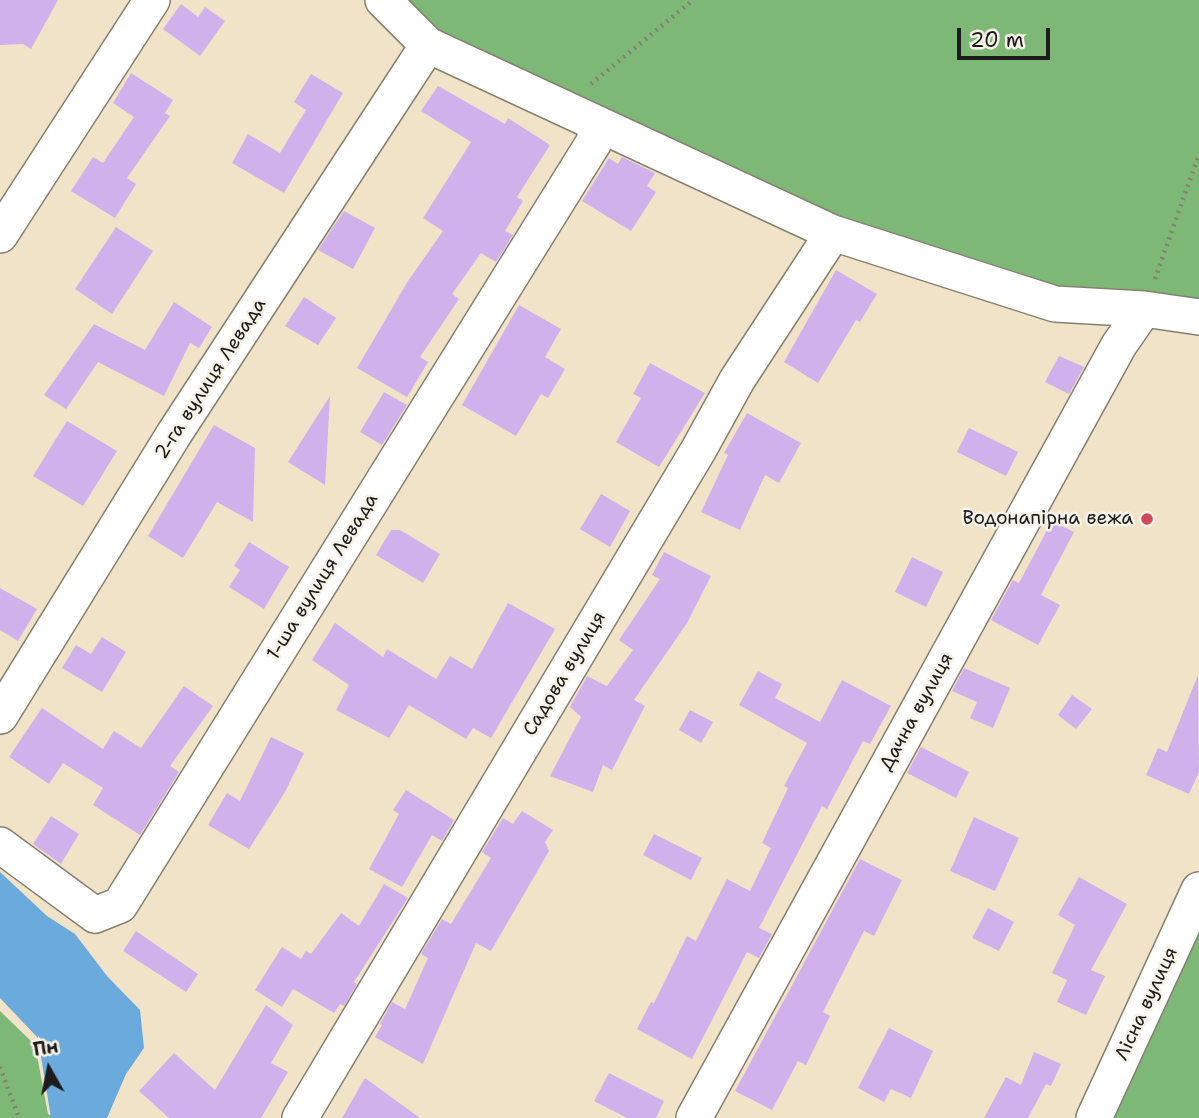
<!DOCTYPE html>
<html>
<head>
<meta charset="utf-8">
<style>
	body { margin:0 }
	#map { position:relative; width:1199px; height:1118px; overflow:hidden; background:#f1e3c8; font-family:"Shantell Sans",sans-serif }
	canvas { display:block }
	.north { position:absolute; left:14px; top:1034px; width:70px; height:70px; -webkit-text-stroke:5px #f7f3e8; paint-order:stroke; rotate:351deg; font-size:19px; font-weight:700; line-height:28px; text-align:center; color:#1c1c1c }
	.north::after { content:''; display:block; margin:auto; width:24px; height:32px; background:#1c1c1c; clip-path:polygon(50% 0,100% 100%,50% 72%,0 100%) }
	.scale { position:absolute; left:957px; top:28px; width:93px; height:32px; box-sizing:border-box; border:4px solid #1c1c1c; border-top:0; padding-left:9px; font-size:21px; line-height:24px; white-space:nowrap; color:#1c1c1c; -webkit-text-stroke:5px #f7f3e8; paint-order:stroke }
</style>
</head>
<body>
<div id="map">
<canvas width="1199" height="1118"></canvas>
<div class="north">Пн</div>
<div class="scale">20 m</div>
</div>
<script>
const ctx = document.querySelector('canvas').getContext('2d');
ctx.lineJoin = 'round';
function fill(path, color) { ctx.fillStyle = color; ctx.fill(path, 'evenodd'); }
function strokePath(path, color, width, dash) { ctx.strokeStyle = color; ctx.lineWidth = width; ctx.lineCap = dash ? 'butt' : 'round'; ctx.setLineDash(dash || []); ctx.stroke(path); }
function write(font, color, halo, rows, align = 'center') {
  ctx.font = font + ' "Shantell Sans",sans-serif'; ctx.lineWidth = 5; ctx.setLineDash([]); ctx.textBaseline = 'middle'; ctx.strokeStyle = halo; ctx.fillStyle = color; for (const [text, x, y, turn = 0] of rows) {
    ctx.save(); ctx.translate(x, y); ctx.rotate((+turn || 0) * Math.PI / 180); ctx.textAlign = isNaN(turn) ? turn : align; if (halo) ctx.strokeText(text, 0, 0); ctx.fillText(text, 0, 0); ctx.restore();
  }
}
fill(new Path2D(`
	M383 0H1199V317L1055 304 597 125Z
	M1199 890V1118H1094Z
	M0 1011 35 1045 48 1114 56 1118H0Z`), '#7eb876');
fill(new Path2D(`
	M0 872 47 916 75 934 107 976 140 1010 144 1048 126 1074 107 1118H51L38 1038 0 998Z`), '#6aaadd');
fill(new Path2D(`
	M0 0H58L31 49 23 44 0 45Z
	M181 4 198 17 205 7 225 21 200 56 163 29Z
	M131 73 173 100 165 113 170 116 127 178 136 184 115 218 71 191 93 157 103 163 134 117 113 103Z
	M311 74 343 93 284 193 232 163 248 134 280 153 306 110 294 102Z
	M438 86 505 124 508 118 550 145 517 197 523 201 505 231 513 235 496 262 481 253 452 294 459 299 420 357 428 362 407 397 357 368 408 281 443 231 423 218 471 142 421 111Z
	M622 157 655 173 647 186 656 192 631 231 582 201 609 158 618 164Z
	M344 211 375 228 353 269 318 250Z
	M116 227 153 251 112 314 75 289Z
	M836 270 877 294 860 322 856 320 818 383 784 362Z
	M304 297 336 318 318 345 285 326Z
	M174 302 212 327 199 348 190 343 164 396 98 362 66 409 44 395 94 324 145 350Z
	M519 305 561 329 545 357 565 369 548 398 541 394 516 436 462 405Z
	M1059 356 1084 367 1069 394 1045 382Z
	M650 363 705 393 659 467 616 442 641 398 633 394Z
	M384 392 407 405 382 445 360 432Z
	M330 396 325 485 288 462Z
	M747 413 801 443 779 483 765 475 740 530 701 512 728 455 724 453Z
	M67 421 117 451 83 506 33 476Z
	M214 425 255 448 253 522 217 502 183 558 148 536Z
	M969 428 1018 452 1006 476 957 452Z
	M601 494 630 511 610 547 580 529Z
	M1052 521 1074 532 1041 595 1060 605 1038 645 991 620 1013 580 1019 583Z
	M391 530H400L440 554 423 583 376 555Z
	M249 542 289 567 264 609 229 587 240 570 234 566Z
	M664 552 711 576 687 623 634 700 645 706 612 770 603 765 593 792 550 776 581 717 570 707 587 676 607 686 633 650 619 640 660 579 652 575Z
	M912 557 943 572 926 607 895 592Z
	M0 588 37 609 18 641 0 630Z
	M508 603 555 629 491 738 473 728 466 739 409 705 389 738 336 710 349 685 312 660 335 623 383 657 387 649 436 679 450 656 472 669Z
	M102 637 126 652 102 692 62 668 76 645 91 654Z
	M964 668 1010 688 993 728 970 718 977 702 952 691Z
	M758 671 782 684 775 698 820 722 842 680 891 706 870 744 863 741 827 809 822 806 759 928 772 934 759 958 747 952 692 1059 637 1029 651 1002 654 1003 687 936 696 941 727 879 750 891 771 848 762 843 788 788 784 786 807 743 739 705Z
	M1198 675 1199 772 1189 794 1146 775 1158 748 1167 752Z
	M184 686 213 706 170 766 179 772 140 835 93 805 103 788 63 763 49 784 9 757 42 708 103 749 114 731 141 748Z
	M1072 695 1092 709 1076 729 1058 715Z
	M690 710 713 722 701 743 679 730Z
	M271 737 304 753 285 792 249 849 208 825 227 793 240 801Z
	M921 747 969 772 956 798 907 773Z
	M406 790 454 820 442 841 432 835 402 887 369 869 399 814 393 810Z
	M522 811 553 830 545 842 549 851 491 951 476 943 423 1064 375 1037 382 1025 380 1024 392 1002 405 1009 428 958 421 954 442 919 451 924 491 858 482 852 503 818 513 824Z
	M51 816 79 834 61 864 33 844Z
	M974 817 1019 838 995 891 950 871Z
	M654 834 702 858 691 880 643 855Z
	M860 859 902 880 874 936 864 931 823 1012 830 1016 806 1065 798 1061 772 1110 735 1091Z
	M1079 877 1127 904 1091 970 1105 976 1086 1015 1057 1002 1067 980 1052 973 1075 925 1058 915Z
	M384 884 408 898 354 982 357 984 344 1006 340 1004 334 1013 293 989 282 1007 255 990 282 947 301 959 306 951 311 954 341 913 359 926Z
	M988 908 1014 922 999 951 972 938Z
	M136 931 198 974 186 992 123 951Z
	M266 1005 293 1025 271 1063 288 1072 261 1118H169L139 1091 174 1053 215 1090Z
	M889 1028 933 1051 911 1098 891 1089 884 1102 858 1088Z
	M1034 1052 1061 1064 1051 1086 1046 1084 1028 1118H984L1006 1077 1021 1085Z
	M609 1073 664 1101 656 1118H627L594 1101Z
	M365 1078 420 1118H342Z`), '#d1b1ec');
const minor = new Path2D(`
	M383 0 428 45 833 233 1055 304 1144 309 1199 317
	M0 235 152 0
	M0 716 174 434 428 45
	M0 845 95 915 120 905 594 142 597 125
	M300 1118 699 449 737 380 833 233
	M694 1118 1119 345 1144 309
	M1094 1118 1199 890`);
strokePath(minor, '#868072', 38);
strokePath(new Path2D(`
	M591 84 693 0
	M1155 279 1199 154
	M0 1067 19 1118`), '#868072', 4.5, [2, 5]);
strokePath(minor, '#fff', 35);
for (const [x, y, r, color] of [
	[1147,519,7,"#d1495b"]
]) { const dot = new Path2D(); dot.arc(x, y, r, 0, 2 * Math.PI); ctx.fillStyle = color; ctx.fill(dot); strokePath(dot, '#f7f3e8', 2.5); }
write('19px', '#1c1c1c', '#f7f3e8', [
	["2-га вулиця Левада",211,379,-57],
	["1-ша вулиця Левада",323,577,-58],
	["Садова вулиця",565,674,-59],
	["Дачна вулиця",917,712,-61],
	["Лісна вулиця",1147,1004,-65]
]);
write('19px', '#1c1c1c', '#f7f3e8', [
	["Водонапірна вежа",1133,519]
], 'right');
</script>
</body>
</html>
